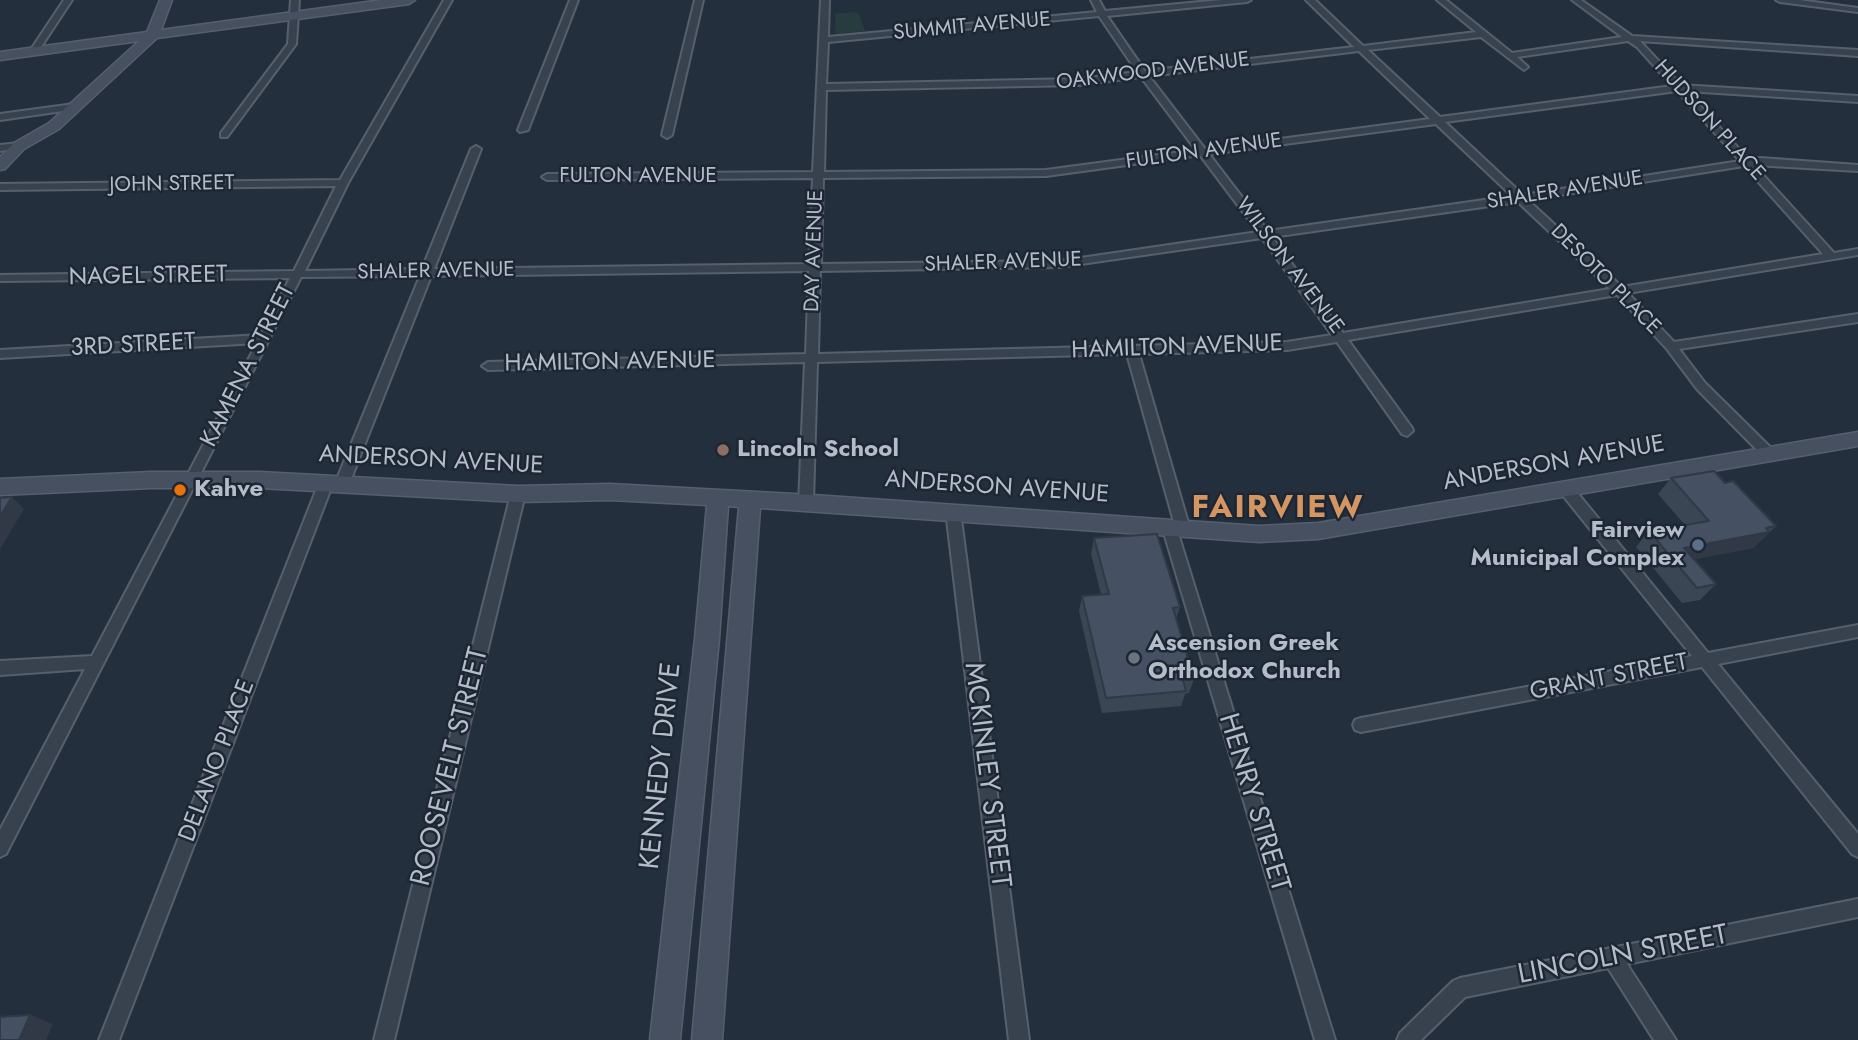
<!DOCTYPE html>
<html>
<head>
<meta charset="utf-8">
<style>
	body { margin:0 }
	canvas { display:block; background:#242f3e }
</style>
</head>
<body>
<canvas width="1858" height="1040"></canvas>
<script>
const ctx = document.querySelector('canvas').getContext('2d');
ctx.lineJoin = 'round';
function fill(path, color) { ctx.fillStyle = color; ctx.fill(path, 'evenodd'); }
function strokePath(path, color, width, dash) { ctx.strokeStyle = color; ctx.lineWidth = width; ctx.lineCap = dash ? 'butt' : 'round'; ctx.setLineDash(dash || []); ctx.stroke(path); }
function write(font, color, halo, rows, align = 'center') {
  ctx.font = font + ' Jost,sans-serif'; ctx.lineWidth = 5; ctx.setLineDash([]); ctx.textBaseline = 'middle'; ctx.strokeStyle = halo; ctx.fillStyle = color; for (const [text, x, y, turn = 0] of rows) {
    ctx.save(); ctx.translate(x, y); ctx.rotate((+turn || 0) * Math.PI / 180); ctx.textAlign = isNaN(turn) ? turn : align; if (halo) ctx.strokeText(text, 0, 0); ctx.fillText(text, 0, 0); ctx.restore();
  }
}
fill(new Path2D(`
	M855 12 859 14 865 31 836 34 835 14Z`), '#263c3f');
const street = new Path2D(`
	M64 0H72L37 53H31L30 51Z
	M291 0H299L296 44 227 137H221V133L288 44Z
	M444 0H452L348 183 305 271 422 269 471 149 476 146 481 149 434 269 809 264 813 178 547 180 542 177 547 174 813 172 821 0H829L828 37 1097 12 1091 0H1099L1105 11 1221 0H1251L1247 2 1107 16 1145 71 1354 47 1306 0H1315L1363 46 1476 32 1437 0H1446L1512 53 1622 37 1572 0H1581L1632 36 1858 50V56L1640 41 1681 85 1858 96V102L1687 91 1749 160 1760 158 1858 165V171L1754 165 1834 253 1858 249V255L1628 293 1674 342 1858 314V322L1679 349 1705 383 1774 451 1776 454 1774 457H1764L1697 389 1667 349 1617 295 1348 340 1412 428 1413 431 1407 436 1402 434 1337 342 1287 350 1139 354 1189 526 1187 530H1177L1335 1040H1315L1162 526 1164 522H1174L1127 354 817 362 813 503 806 508 799 503 805 362 488 370 482 366 488 362 806 354 809 271 431 276 349 484 342 489 335 484 420 276 301 277 6 854 0 857V830L85 669 0 675V661L92 656 257 343 0 358V350L261 335 290 278 0 281V275L294 271 336 186 0 190V184L340 180ZM1099 16 1137 72 1079 79 826 84 828 42ZM1481 37 1524 70 1528 67 1517 57 1628 41 1637 47 1672 86 1440 117 1368 50ZM1359 51 1430 119 1205 149 1149 76ZM1141 77 1196 150 1046 170 824 172 826 90 1079 85ZM1677 91 1740 161 1523 195 1445 122ZM1436 124 1512 196 1268 231 1209 154ZM1200 155 1258 232 1060 261 821 264 823 178 1046 176ZM1744 166 1823 254 1622 287 1528 200ZM1518 202 1610 289 1343 333 1272 237ZM1262 238 1332 335 1287 342 818 354 820 271 1060 267Z
	M570 0H578L528 130 520 132 518 130Z
	M695 0H703L672 135 667 138 662 135Z
	M1776 0H1799L1858 8V12L1780 2Z
	M74 104 77 105V109L0 120V114Z
	M19 143 22 144V148L0 151V145Z
	M326 478 333 483 119 1040H99L319 483Z
	M1566 484 1571 485 1708 653 1858 625V637L1718 664 1858 834V857L1852 854 1702 667 1361 732 1355 730 1353 725 1355 720 1361 718 1692 656 1561 493 1559 489Z
	M518 489 525 494 394 1040H374L511 494Z
	M953 506 960 511 1029 1040H1009L946 511Z
	M1858 899V917L1627 964 1676 1040H1654L1608 968 1465 997 1421 1040H1397L1400 1033 1453 981 1460 978Z`);
const secondary = new Path2D(`
	M160 0H172L161 30 382 0H415L409 4 157 38 59 129 24 149 5 169 0 170V157L14 143 49 123 139 41 0 60V52L147 32Z
	M1858 432V446L1318 539 1259 542 760 508 722 1040H692L739 507 728 506 719 639 680 1040H650L695 639 707 505 610 500 518 502 260 488H151L0 495V479L151 472H260L518 486 610 484 813 495 1259 526 1318 523Z`);
strokePath(street, '#565f6c', 4);
strokePath(secondary, '#565f6c', 3);
fill(street, '#38414e');
fill(secondary, '#465061');
fill(new Path2D(`
	M1671 478 1725 483 1776 526 1753 548 1694 559 1716 584 1700 600 1682 603 1636 547 1649 531 1685 525 1658 494Z
	M1094 538 1180 607 1176 619 1194 679 1189 693 1185 694 1181 706 1102 713 1079 611 1082 596 1101 594 1091 554Z`), '#3b4654');
fill(new Path2D(`
	M12 497 24 509 0 549V516Z
	M1769 532 1753 548 1676 563 1684 548Z
	M30 1015 53 1024 46 1040H19Z`), '#303945');
const building = new Path2D(`
	M1714 471 1725 483 1733 481 1776 526 1766 528 1769 532 1684 548 1716 584 1697 588 1649 531 1709 521 1671 478Z
	M12 497 0 516V498Z
	M1157 534 1180 607 1173 608 1194 679 1183 680 1186 691 1106 698 1082 596 1109 594 1094 538Z
	M30 1015 19 1040H0V1017Z`);
fill(building, '#455162');
strokePath(building, '#303945', 2);
for (const [x, y, r, color] of [
	[723,450,7,"#8d6e63"],
	[180,490,7,"#e8710a"],
	[1698,545,7,"#5c6f8a"],
	[1134,658,7,"#6b7280"]
]) { const dot = new Path2D(); dot.arc(x, y, r, 0, 2 * Math.PI); ctx.fillStyle = color; ctx.fill(dot); strokePath(dot, '#1d2633', 2.5); }
write('21px', '#b4bcc9', '#1d2633', [
	["SUMMIT AVENUE",972,27,-5],
	["OAKWOOD AVENUE",1153,72,-7],
	["HUDSON PLACE",1709,121,48],
	["FULTON AVENUE",1204,152,-8],
	["FULTON AVENUE",638,177],
	["JOHN STREET",172,185,-1],
	["SHALER AVENUE",1565,191,-9],
	["DAY AVENUE",815,251,-88],
	["SHALER AVENUE",1003,263,-2],
	["WILSON AVENUE",1289,266,53],
	["SHALER AVENUE",436,272,-1],
	["DESOTO PLACE",1605,280,45]
]);
write('24px', '#b4bcc9', '#1d2633', [
	["NAGEL STREET",148,277,-1],
	["3RD STREET",133,346,-3],
	["HAMILTON AVENUE",1177,348,-2],
	["HAMILTON AVENUE",610,363,-1],
	["KAMENA STREET",249,366,-63],
	["ANDERSON AVENUE",431,461,3],
	["ANDERSON AVENUE",1554,464,-10],
	["ANDERSON AVENUE",997,488,4],
	["GRANT STREET",1609,678,-11],
	["DELANO PLACE",218,761,-69]
]);
write('bold 24px', '#b4bcc9', '#1d2633', [
	["Lincoln School",737,450],
	["Kahve",194,490],
	["Fairview",1684,531,"right"],
	["Municipal Complex",1684,559,"right"],
	["Ascension Greek",1148,644],
	["Orthodox Church",1148,672]
], 'left');
write('28px', '#b4bcc9', '#1d2633', [
	["KENNEDY DRIVE",662,766,-84],
	["ROOSEVELT STREET",451,767,-76],
	["MCKINLEY STREET",986,775,83],
	["HENRY STREET",1253,803,73],
	["LINCOLN STREET",1623,956,-11]
]);
ctx.letterSpacing = '2px';
write('bold 32px', '#d59563', '#1d2633', [
	["FAIRVIEW",1278,509]
]);
ctx.letterSpacing = '0px';
</script>
</body>
</html>
